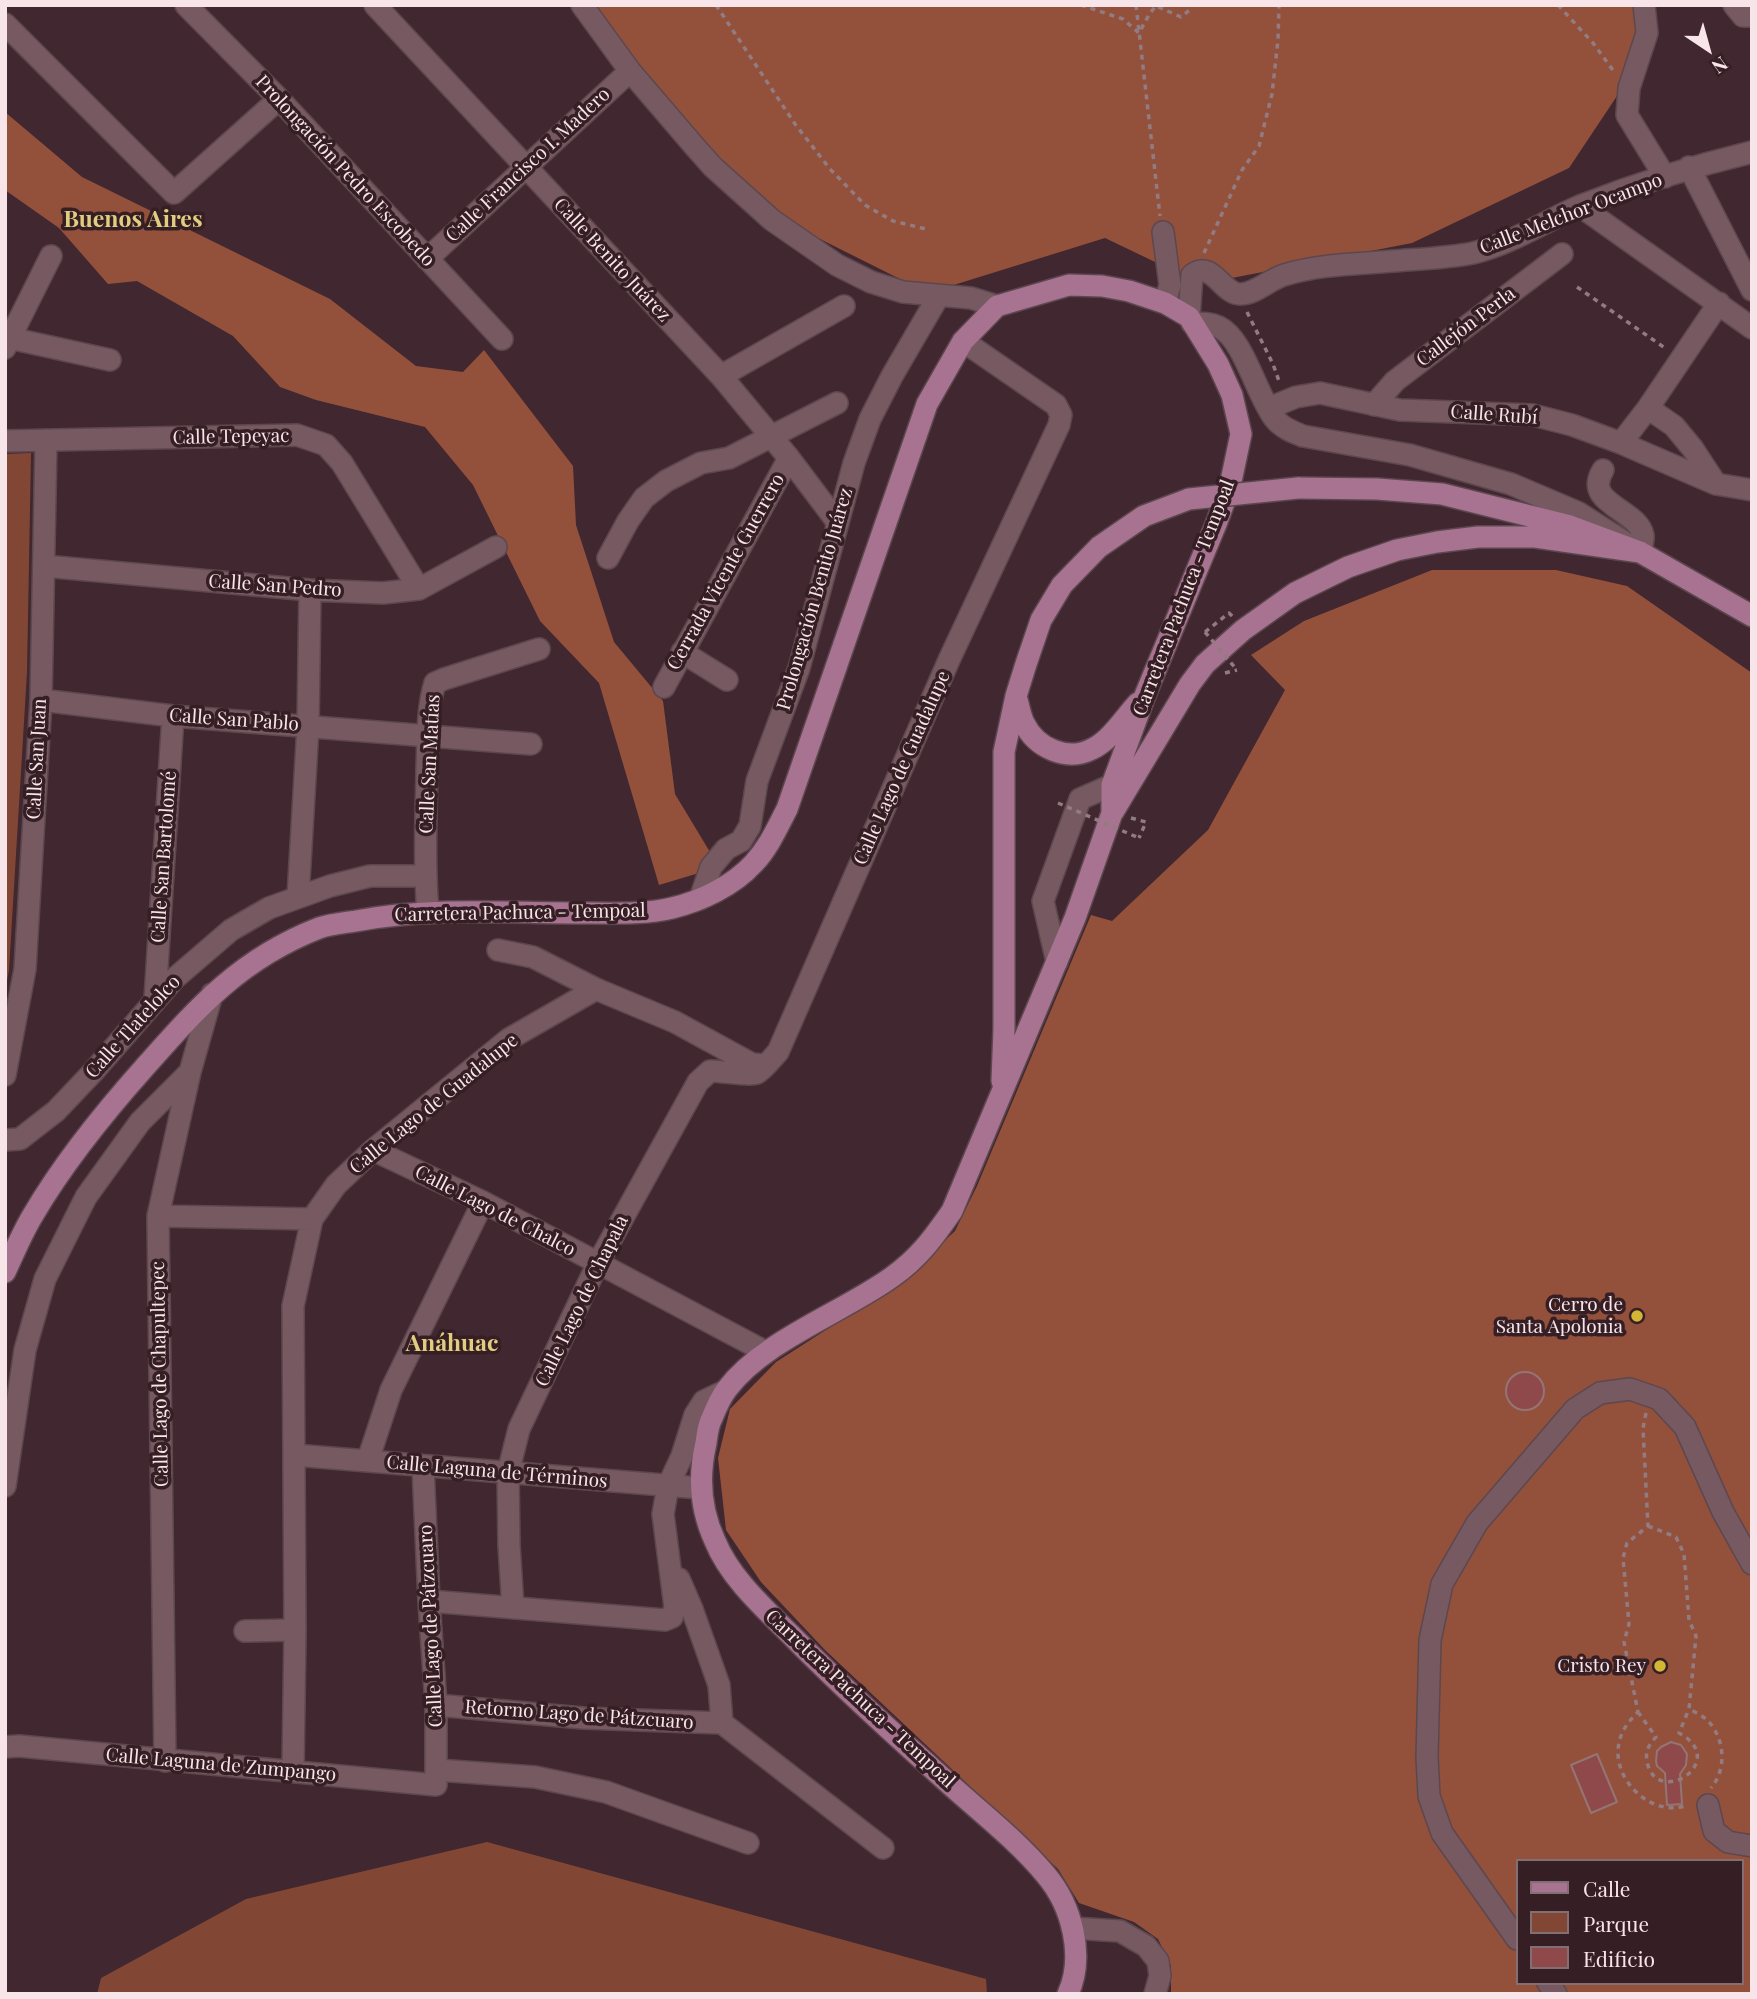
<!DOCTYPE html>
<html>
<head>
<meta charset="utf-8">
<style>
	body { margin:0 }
	#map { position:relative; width:1757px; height:1999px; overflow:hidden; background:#41272f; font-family:"Playfair Display",serif }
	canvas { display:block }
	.frame { position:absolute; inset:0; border:7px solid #f7e5e9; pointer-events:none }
	.legend { position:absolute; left:1516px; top:1859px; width:228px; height:126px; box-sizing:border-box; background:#361e25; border:2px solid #836e73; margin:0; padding:9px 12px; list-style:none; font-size:21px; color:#f7e5e9 }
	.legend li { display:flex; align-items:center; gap:14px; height:35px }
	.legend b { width:35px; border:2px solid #836e73 }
	.north { position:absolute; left:1673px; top:14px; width:70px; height:70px; -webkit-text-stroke:5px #361e25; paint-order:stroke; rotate:144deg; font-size:19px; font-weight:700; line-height:28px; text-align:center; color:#f7e5e9 }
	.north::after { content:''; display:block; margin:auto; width:24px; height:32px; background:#f7e5e9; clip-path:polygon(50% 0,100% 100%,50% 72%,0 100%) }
</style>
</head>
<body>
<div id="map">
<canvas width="1757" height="1999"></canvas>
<div class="frame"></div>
<ul class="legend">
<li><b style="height:9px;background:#a77390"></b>Calle</li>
<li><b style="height:19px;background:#824734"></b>Parque</li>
<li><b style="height:19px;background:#8f494b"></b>Edificio</li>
</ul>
<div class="north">N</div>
</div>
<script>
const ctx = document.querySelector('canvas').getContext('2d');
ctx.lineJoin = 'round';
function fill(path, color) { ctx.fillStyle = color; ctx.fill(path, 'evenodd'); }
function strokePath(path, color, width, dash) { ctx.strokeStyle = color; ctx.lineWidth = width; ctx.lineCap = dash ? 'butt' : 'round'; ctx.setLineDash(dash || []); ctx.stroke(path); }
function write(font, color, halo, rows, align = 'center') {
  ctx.font = font + ' "Playfair Display",serif'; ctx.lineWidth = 7; ctx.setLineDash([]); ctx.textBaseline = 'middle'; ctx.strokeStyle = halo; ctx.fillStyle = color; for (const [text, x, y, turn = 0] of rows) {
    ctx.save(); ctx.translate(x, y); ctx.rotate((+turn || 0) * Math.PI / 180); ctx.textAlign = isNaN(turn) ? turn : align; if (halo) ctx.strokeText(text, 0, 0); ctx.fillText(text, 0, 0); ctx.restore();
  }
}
fill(new Path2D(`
	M31 453 27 672 9 970 5 991V454Z
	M487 1842 986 1979 987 1994H97L101 1978 246 1899Z`), '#824734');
fill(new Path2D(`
	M585 5H1636L1649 48 1569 168 1412 243 1201 284 1105 238 928 293 776 217 666 115Z
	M5 112 82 177 330 299 416 366 463 372 484 350 573 466 576 525 614 642 663 701 675 794 719 867 659 885 599 683 540 621 473 485 425 427 316 400 280 387 233 336 137 281 108 284 59 228 5 190Z
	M1432 570H1556L1627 586 1752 673V1994H1171V1966L1158 1939 1134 1922 1079 1903 1058 1869 825 1650 761 1582 726 1530 718 1458 730 1409 776 1362 899 1283 955 1231 977 1186 1091 915 1112 921 1208 830 1285 690 1251 655 1304 621ZM1517 1861H1741V1983H1517Z`), '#93513c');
const building = new Path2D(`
	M1506 1391a19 19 0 1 1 38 0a19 19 0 1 1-38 0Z
	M1671 1742 1681 1745 1687 1754 1686 1765 1680 1774 1682 1804 1667 1805 1665 1773 1657 1766 1656 1761 1657 1751 1661 1747Z
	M1597 1754 1617 1802 1591 1813 1571 1765Z`);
fill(building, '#8f494b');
strokePath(building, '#947574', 2);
const minor = new Path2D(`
	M186 5 279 99 502 339
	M375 5 721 376 789 458 838 523
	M582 5 630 71 696 148 713 167 772 220 837 265 871 282 903 292 971 298 997 306
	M1644 5 1647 33 1629 88 1627 115 1665 177
	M1734 5 1743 16H1752
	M5 24 174 193 279 99
	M1689 167 1752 290
	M1580 206 1752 328
	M1163 232 1170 285 1165 303
	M427 259 630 71
	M1189 317 1192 275C1212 259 1222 294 1240 294 1256 294 1270 279 1284 275 1319 264 1358 264 1394 261 1420 259 1448 258 1473 253 1511 244 1545 221 1580 206 1636 184 1694 166 1752 152
	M1192 323C1202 323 1210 323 1219 327 1244 339 1257 397 1275 419 1282 428 1293 432 1303 436L1410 455 1511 484 1579 513 1640 552C1641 547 1644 540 1643 535 1638 509 1582 504 1603 470
	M5 337 110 360
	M5 348 51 256
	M721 376 844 306
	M1374 405 1395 381 1562 254
	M1269 408 1296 397 1320 393 1400 410 1533 415 1572 425 1621 443 1716 484 1752 490
	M1648 408 1674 426 1693 449 1716 484
	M5 441 297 435 326 445 342 463 419 589
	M1621 443 1648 408 1719 303
	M608 558 628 521 644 498 666 481 701 463 729 458 837 403
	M44 566 310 590 383 593 419 589 496 547
	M682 652 727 680
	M664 687 789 458
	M41 700 173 716 531 744
	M298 897 308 726 310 590
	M700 899 711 867 726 849 741 841 750 826 757 781 799 668 854 463 870 419 892 376 938 297
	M428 913C424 865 426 818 427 770 428 743 427 708 435 683L444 679 539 649
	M498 950 533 957 596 989 675 1022 752 1064 765 1065
	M1057 962 1043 901 1080 799 1112 785
	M155 999 173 716
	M5 1075 25 969 41 700 46 440
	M5 1140 20 1139 56 1111 93 1072 174 979 231 930 269 908 330 886 370 876H425
	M373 1150 483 1202 766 1352
	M158 1216 312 1219
	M294 1455 700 1488
	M368 1460 391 1390 483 1202
	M5 1486 25 1350 45 1279 86 1197 140 1122 190 1072
	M679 1579 692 1609 719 1685 722 1723
	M429 1601 665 1620 672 1617 675 1607 663 1514 668 1486 682 1456 695 1415 704 1401 725 1391
	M513 1608 509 1545 508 1473 519 1429 598 1263 698 1082 710 1071C720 1071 752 1076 757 1073 765 1068 772 1058 778 1052L949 660 1059 425 1061 415 1056 405 963 341
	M245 1631 295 1630
	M436 1705 583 1718 722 1723
	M722 1723 883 1848
	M5 1747 19 1746 436 1785V1705L429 1601 423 1467
	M165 1761 158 1216 190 1072 212 994
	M437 1770 535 1777 606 1792 748 1843
	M293 1771 295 1630 293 1306 312 1219 336 1185 373 1150 509 1039 596 989
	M1708 1805 1714 1831 1728 1842 1752 1846
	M1072 1928 1120 1931 1146 1946 1158 1961 1160 1976 1155 1994
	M1517 1939 1442 1833 1429 1796 1427 1757 1430 1640 1442 1584 1477 1523 1575 1409 1600 1393 1630 1389 1659 1399 1685 1427 1723 1512 1752 1564
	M1548 1983 1556 1994`);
const major = new Path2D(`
	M1298 488 1377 489 1442 494 1570 526 1640 552 1752 616
	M1016 697C1019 705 1020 715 1024 723 1036 748 1067 762 1092 749 1111 740 1124 718 1138 703
	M1113 812 1190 684 1205 664 1243 630 1295 593 1348 567 1397 550 1437 542 1478 537H1535L1640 552
	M1002 1081 1004 1029V752L1016 696 1026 664 1041 620 1062 585 1099 547 1144 516 1189 499
	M5 1272C14 1253 22 1233 33 1215 64 1162 103 1114 144 1068 199 1006 240 959 319 928 331 924 344 923 356 921 428 907 504 913 577 913 604 913 646 915 672 908 701 901 733 886 754 863 769 847 777 828 787 809L927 404 963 341 997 306 1069 285 1102 286 1129 291 1165 303 1189 317 1218 364 1232 395 1241 434 1230 486 1216 524 1146 693 1112 785V813L1075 918 952 1211C934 1237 919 1258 892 1277 842 1313 764 1340 727 1389 721 1397 716 1408 712 1418 708 1425 707 1435 706 1443 698 1477 700 1509 715 1541 730 1578 764 1608 791 1635 841 1686 893 1733 945 1780 979 1811 1017 1840 1046 1875 1072 1906 1085 1956 1068 1994`);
strokePath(minor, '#5d474e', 24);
strokePath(major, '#5d474e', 24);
strokePath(new Path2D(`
	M716 5 795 124 830 169 865 205 893 221 926 229
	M1081 5 1123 19 1139 33 1150 13 1156 6 1181 17 1191 9 1192 5
	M1136 5 1160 216
	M1558 5 1593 43 1615 73
	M1204 253 1242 170 1259 146 1272 94 1278 40 1279 5
	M1577 287 1665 348
	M1247 312 1273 364 1280 384
	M1205 632 1229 613 1233 617
	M1225 673 1237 670
	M1131 818 1146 822 1139 838
	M1646 1413 1643 1428 1648 1526 1627 1543 1623 1558 1629 1624 1624 1642 1638 1712C1630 1720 1623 1728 1620 1739 1608 1777 1651 1819 1688 1805
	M1648 1526 1676 1537 1684 1554 1689 1620 1696 1636 1689 1709C1695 1712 1703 1716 1708 1721 1725 1739 1727 1769 1711 1788
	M1638 1712 1656 1737C1649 1744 1645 1752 1647 1762 1657 1809 1731 1761 1679 1733L1689 1709`), '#927c82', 3.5, [5, 5]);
strokePath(minor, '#765961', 21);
strokePath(major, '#a77390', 21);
const majorBridge = new Path2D(`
	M1189 499 1298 488`);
strokePath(majorBridge, '#5d474e', 24, []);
strokePath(new Path2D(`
	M1205 632 1237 670
	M1058 803 1139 838`), '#927c82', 3.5, [5, 5]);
strokePath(majorBridge, '#a77390', 21);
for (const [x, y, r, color] of [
	[1637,1316,7,"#d3b635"],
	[1660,1666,7,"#d3b635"]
]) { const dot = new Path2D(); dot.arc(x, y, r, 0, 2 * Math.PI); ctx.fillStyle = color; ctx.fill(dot); strokePath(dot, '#361e25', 2.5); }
write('19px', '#f7e5e9', '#361e25', [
	["Calle Francisco I. Madero",528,165,-43],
	["Prolongación Pedro Escobedo",345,171,47],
	["Calle Melchor Ocampo",1571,214,-21],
	["Calle Benito Juárez",612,260,47],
	["Callejón Perla",1466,327,-37],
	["Calle Rubí",1494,415,4],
	["Calle Tepeyac",231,437,-1],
	["Cerrada Vicente Guerrero",726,572,-61],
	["Calle San Pedro",275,586,4],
	["Carretera Pachuca - Tempoal",1184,598,-69],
	["Prolongación Benito Juárez",815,599,-74],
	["Calle San Pablo",234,720,4],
	["Calle San Juan",37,759,-87],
	["Calle San Matías",430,764,-87],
	["Calle Lago de Guadalupe",902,768,-66],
	["Calle San Bartolomé",164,857,-86],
	["Carretera Pachuca - Tempoal",520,913,-1],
	["Calle Tlatelolco",133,1027,-48],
	["Calle Lago de Guadalupe",434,1104,-39],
	["Calle Lago de Chalco",495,1211,27],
	["Calle Lago de Chapala",582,1301,-64],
	["Calle Lago de Chapultepec",160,1374,-91],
	["Calle Laguna de Términos",497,1472,5],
	["Calle Lago de Pátzcuaro",431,1626,-93],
	["Carretera Pachuca - Tempoal",860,1699,43],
	["Retorno Lago de Pátzcuaro",579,1715,4],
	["Calle Laguna de Zumpango",221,1765,5]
]);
write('19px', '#f7e5e9', '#361e25', [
	["Cerro de",1623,1305],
	["Santa Apolonia",1623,1327],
	["Cristo Rey",1646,1666]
], 'right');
write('bold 23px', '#e1cd80', '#361e25', [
	["Buenos Aires",133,220],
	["Anáhuac",452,1344]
]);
</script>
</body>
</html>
